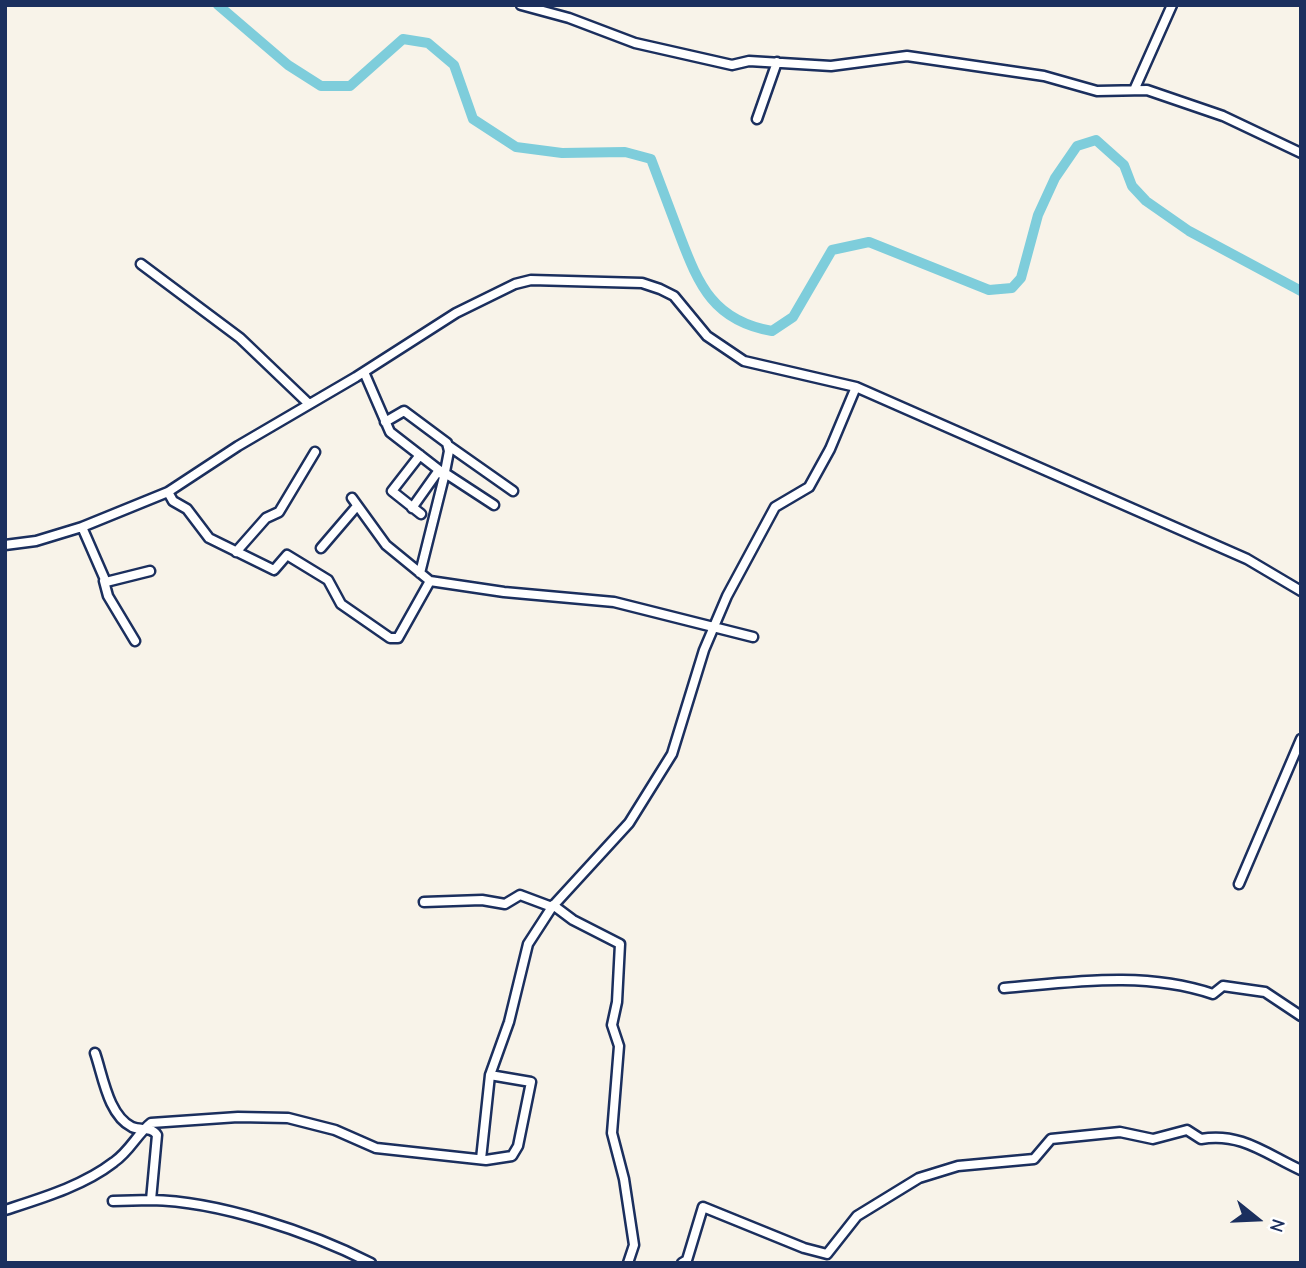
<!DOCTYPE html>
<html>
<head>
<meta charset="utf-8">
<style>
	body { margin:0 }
	#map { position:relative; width:1306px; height:1268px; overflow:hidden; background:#f8f3e9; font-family:"Comic Neue",sans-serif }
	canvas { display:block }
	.frame { position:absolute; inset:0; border:7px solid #1b2f5e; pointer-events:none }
	.north { position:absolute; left:1222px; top:1184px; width:70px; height:70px; -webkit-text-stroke:5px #fff; paint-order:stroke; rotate:108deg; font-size:19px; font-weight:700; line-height:28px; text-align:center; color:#1b2f5e }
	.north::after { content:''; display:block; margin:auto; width:24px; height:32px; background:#1b2f5e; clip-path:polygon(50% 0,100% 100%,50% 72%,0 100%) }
</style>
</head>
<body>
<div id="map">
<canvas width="1306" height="1268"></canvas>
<div class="frame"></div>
<div class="north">N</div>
</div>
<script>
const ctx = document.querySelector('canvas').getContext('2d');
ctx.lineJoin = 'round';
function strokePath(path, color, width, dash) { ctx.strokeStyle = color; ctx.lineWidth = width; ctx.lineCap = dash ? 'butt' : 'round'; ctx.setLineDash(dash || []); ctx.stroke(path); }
strokePath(new Path2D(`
	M218 5 288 65 321 86H350L403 39 428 43 454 65 473 119 516 147 562 153 625 152 651 159C661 185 670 210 680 236 699 286 714 321 772 331L793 317 832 250 869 242 989 290 1012 288 1021 278 1038 215 1055 178 1077 146 1096 140 1124 165 1132 186 1146 201 1189 231 1301 291`), '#7ecddb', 10);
const minor = new Path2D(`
	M521 5 569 18 635 43 732 65 749 61 831 66 907 56 1044 76 1097 91 1147 90 1223 116 1301 153
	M1135 88 1172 5
	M757 119 777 62
	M141 264 240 338 309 404
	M364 372 390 432 439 470 444 477 420 573
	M385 422 404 411 447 443 449 451 444 477
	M449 446 513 491
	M420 455 392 491 421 514
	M445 473 494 505
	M168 492 173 501 187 509 209 538 274 570 287 555 328 580 341 604 390 638H398L430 581
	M352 498 386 545 430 581 504 592 614 602 753 637
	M412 508 439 470
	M82 527 106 582 150 571
	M5 545 36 541 82 527 168 492 238 446 356 377 456 313 515 284 531 280 642 283 660 289 674 296 707 336 744 361 856 387 1247 559 1301 591
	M321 548 357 506
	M236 552 266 518 279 512 315 452
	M104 581 108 596 135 641
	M1239 884 1301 739
	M424 902 482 900 505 904 520 895 552 907
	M553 905 573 920 620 944 617 1002 612 1025 619 1046 612 1133 624 1179 634 1245 628 1263
	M1004 988C1074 982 1144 971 1213 994L1223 986 1265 992 1301 1016
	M95 1053C103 1076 108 1115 132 1127 141 1131 151 1126 157 1135L151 1200C218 1201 310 1232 371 1263
	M481 1159 490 1075
	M113 1201 151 1200
	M5 1210C42 1198 83 1186 114 1162 130 1151 137 1134 151 1123L238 1117 288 1118 335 1130 376 1148 486 1160 512 1156 518 1146 531 1082 490 1075 509 1022 528 944 552 907 629 823 672 754 704 650 727 596 775 507 809 487 830 449 856 387
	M682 1263 687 1260 703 1207 804 1248 827 1254 857 1216 919 1178 958 1166 1034 1159 1051 1139 1120 1132 1153 1139 1187 1130 1201 1139C1241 1132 1266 1154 1301 1170`);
strokePath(minor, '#1b2f5e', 13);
strokePath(minor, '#fff', 8);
</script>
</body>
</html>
